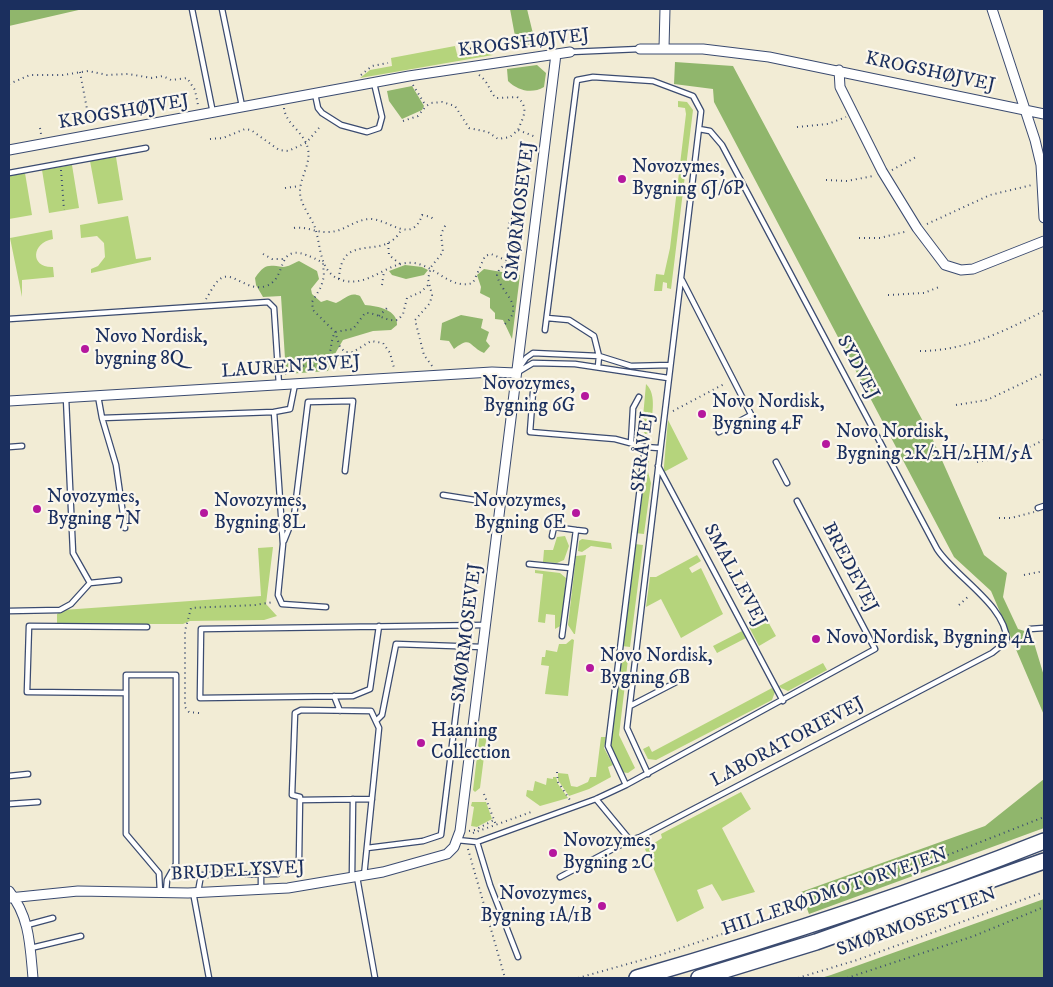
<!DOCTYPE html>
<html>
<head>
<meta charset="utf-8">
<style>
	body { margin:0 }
	#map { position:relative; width:1053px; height:987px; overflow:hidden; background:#f2ecd5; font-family:"IM FELL DW Pica",serif }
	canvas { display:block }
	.frame { position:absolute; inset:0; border:10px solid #1b2f5e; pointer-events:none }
</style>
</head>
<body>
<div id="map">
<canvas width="1053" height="987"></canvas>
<div class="frame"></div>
</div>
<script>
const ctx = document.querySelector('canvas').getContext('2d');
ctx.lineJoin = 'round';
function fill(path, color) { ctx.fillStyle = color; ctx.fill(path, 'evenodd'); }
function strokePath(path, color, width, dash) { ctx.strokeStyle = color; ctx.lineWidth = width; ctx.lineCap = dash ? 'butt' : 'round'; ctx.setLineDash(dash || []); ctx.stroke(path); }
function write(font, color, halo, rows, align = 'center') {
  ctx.font = font + ' "IM FELL DW Pica",serif'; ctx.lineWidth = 4.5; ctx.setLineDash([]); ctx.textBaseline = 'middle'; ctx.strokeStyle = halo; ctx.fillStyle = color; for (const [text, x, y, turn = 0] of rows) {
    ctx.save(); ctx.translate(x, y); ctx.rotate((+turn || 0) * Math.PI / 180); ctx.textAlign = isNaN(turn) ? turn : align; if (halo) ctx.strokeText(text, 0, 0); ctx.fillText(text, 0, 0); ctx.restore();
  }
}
fill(new Path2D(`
	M455 46 457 54 480 50 493 55 360 78 370 70 392 66 391 58Z
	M678 101 687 102 693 110 671 289 667 288V283L663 282 662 291H654L656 274 664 275 670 248 686 114 685 108 678 107Z
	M116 157 123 200 98 204 90 161Z
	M72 165 79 208 49 213 42 170Z
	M25 173 32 215 9 219V176Z
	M128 216 136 259 151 257V260L91 273V269L98 266 105 257 104 243 97 236 81 238 80 225Z
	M52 230 53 239C31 243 30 268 53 267L54 277 22 280V297L10 238Z
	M646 384C658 395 651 418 650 433L645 434 642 428Z
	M668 420 688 459 664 472V466Z
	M645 459 649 460 648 472 651 483 644 534 635 533Z
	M565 536 569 546 564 560 557 563 543 562 544 550H553L557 537Z
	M582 539 611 543 612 549 591 546 582 552 578 551 579 541Z
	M635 544 643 545 630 647 622 646Z
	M273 547 266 604 277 616 264 620 190 621 183 624H57V614L63 610 261 596 258 548Z
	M586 555 575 634H574L568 625 576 556Z
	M697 555 701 561 689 568 692 573 701 568 723 614 681 638 661 599 646 607 650 577H656Z
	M535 570 560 573 566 578 562 625 555 629V615L546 614 545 623 538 622 543 574 535 573Z
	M766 618 776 636 759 646 749 627Z
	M742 631 746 638 717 653 713 646Z
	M572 639 574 640 568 696 545 694 549 666 541 665 542 657H545L546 650 557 652 559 644H566Z
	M621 650 629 651 619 735 635 768 628 773 621 772 609 745Z
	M823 663 827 670 788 691 781 688 779 686Z
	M772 688 775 692 772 700 656 760 648 759 643 749 649 746 652 752Z
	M480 731 485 732 488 738 486 741 480 788 475 792 473 790Z
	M601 737H606L604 748 613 765 608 767 611 777 589 789 569 796 558 780V773L568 774 571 786 577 787 588 782 590 777H596Z
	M553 777H556L558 784 568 798 540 806 526 796 527 790 533 791 535 781 546 785 547 778 553 779Z
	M741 792 751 809 722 828 755 892 722 901 712 884 697 890 704 908 677 922 645 849 662 838 661 834Z
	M472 802H486L492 819 477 827 471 826 474 807 471 806Z`), '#b5d47c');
fill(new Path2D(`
	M9 9H83L9 26Z
	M510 9H527L536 46 517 47Z
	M675 62 733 66 933 440 984 555 1007 573 1003 597 1018 629 1031 633 1044 676V715L991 591 954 557 714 102 713 89 674 84Z
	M537 65 546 73 544 87C532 94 518 91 508 81L507 69Z
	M412 86 424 106 422 110 402 119 389 101 387 91Z
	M299 261 317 271 319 279 311 289 312 294 321 302 327 300 336 303C345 299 350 291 360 296L365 305C378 306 398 310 397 325L391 330 373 331 343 340 332 359 328 371 286 374 281 296 263 297 256 285 255 278C265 264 267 265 283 267 288 267 294 263 299 261Z
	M405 265 422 267 428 270 424 275 406 279 392 275 389 271Z
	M484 269 520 275 512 339 503 320 495 319V313L490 308V298L480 293 481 287 477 275Z
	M461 315 483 319 481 328 489 332 486 341 490 346 484 353C468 346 472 335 454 349L449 341 440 340 442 323Z
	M1044 779V828L809 914 801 892 985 826Z
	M1044 899V978H821L831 975Z`), '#90b66c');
const lane = new Path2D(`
	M192 9 213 113
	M222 9 242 106
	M570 52 640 49
	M315 94 318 108 322 113 341 125 367 132 379 128 382 117 374 83
	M9 173 146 148
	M682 280 757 426
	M547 318 569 320 594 336 599 356 598 367
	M9 319 268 302 274 308 279 385
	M545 330 577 80 593 77 653 81 693 96 701 111 627 728 648 774
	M519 368 526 358 533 353 599 356 631 366 670 365
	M518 372 533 363 575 364 668 378
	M295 384 290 409 274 412 283 544 278 595 282 604 326 607
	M533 392 530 432 615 439 645 447 659 448
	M98 396 102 418 274 412
	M66 398 73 553 90 583
	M102 418 116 465 125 528
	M719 432 751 415
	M631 443 633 408 639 397
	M9 447 22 446
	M776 462 787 483
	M658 466 783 701
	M443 495 500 504
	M1038 508 1044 506
	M576 530 585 531
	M552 536 554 527 576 530 562 636
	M284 541 294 516 308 402 353 401 345 471
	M529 564 570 568
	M9 611 60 610 71 604 90 583 119 580
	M379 626 370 689 353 696 200 698 201 629 485 625
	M1030 629 1044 628
	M126 693 27 692 29 626 147 627
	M334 696 340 711
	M630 706 686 677
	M376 721 382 715 396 644 482 647
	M454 730 471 732
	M9 776 28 774
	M626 785 608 746 645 447
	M596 799 630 840 640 837 992 653 1007 641C1006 605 955 577 937 549L722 145 710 131 699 129
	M300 800 372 799
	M9 804 38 802
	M457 840 477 842 596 799 626 785 875 649 797 501
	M477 842 490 885 518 957
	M367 848 423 841 441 835 464 647
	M299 860 300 797 292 795 295 713 301 710 371 711 379 728 364 876
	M261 874V890
	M352 877 353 799
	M357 877 375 978
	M560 877 630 840
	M160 892 159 873 126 834V675H176V864L167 880 166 892
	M193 892 209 978
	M198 892 201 875 277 874
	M27 925 53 918
	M31 948 81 936`);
const street = new Path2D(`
	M992 9 1035 140 1041 165 1044 218
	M664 48 665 9
	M640 49H703L769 57 1044 114
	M839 70 840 87 882 171 917 228 945 265 961 270 973 269 1044 241
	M9 150 409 76 570 52
	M9 401 492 372 516 373
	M9 891C30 917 30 946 33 978
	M9 898 78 891 188 893 288 888 383 872 447 854 454 847 460 831 556 54`);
const highway = new Path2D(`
	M637 978C775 938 911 894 1044 841
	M699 978 816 942 1044 861`);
strokePath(lane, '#3b4b70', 7);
strokePath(street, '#3b4b70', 11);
strokePath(highway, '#3b4b70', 18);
strokePath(new Path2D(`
	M465 49 478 48 494 53
	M80 72 90 125
	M361 75 372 66 388 63
	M479 75C489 82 489 91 496 98L517 97C530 108 523 117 518 130
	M9 84 30 75H63L88 71 107 75 128 74 152 78 163 76 171 80 187 78 195 90 198 105
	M413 85 426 106
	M284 108C286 125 304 131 308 149 311 163 301 176 300 190 299 202 309 214 314 225 322 244 317 275 345 281 371 286 389 260 414 263 436 266 450 290 473 283L485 256 491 254 508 261 516 253V246C511 236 505 231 511 219L527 214
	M403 121 418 116 426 106 431 103 442 102 455 106 469 128 488 132 498 139 510 137 518 130 536 137
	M797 127 828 124 846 117
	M40 128 41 134
	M210 139 223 138 245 129 251 130 279 150 288 151 306 143 319 128
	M61 170 64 210
	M892 170 918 156
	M826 180 847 181 873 176
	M285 188 300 186
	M927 224 990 195 1032 185
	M294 228C307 226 316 233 329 232 343 232 354 220 369 219 388 218 412 246 422 215L431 217 434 220
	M859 238H880L908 231
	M388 243 389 255 400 264
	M263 254 272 259H283
	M339 279C341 229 384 263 401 230
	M382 285 384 271
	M888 295 924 293 939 287
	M206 299C210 293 214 284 219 280 231 268 247 293 266 286 291 278 271 233 323 263L324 276 321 287 312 302 313 310 335 332 340 347 345 352H353L371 341 383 343 390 353 394 368
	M379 316 388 307
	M505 324C526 305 501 294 497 275L499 270 508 261
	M920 351C966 351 1004 331 1044 311
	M432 366 424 355 415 320 430 303 432 295 428 279 431 267 443 252 441 234 446 224
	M285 374C291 371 297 368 303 366 312 364 323 368 328 358 332 350 330 342 335 332L353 329 365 313C377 312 385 322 398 320L403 314 407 298 421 292 428 285
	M956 405 987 400 1044 373
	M673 411 726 383
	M977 462 1010 456 1044 440
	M999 518H1011L1034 512
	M1024 575 1044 571
	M959 605 970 595
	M199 713 189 712 185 707V631L191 608 255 605 274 602
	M557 772 558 782 570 800
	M484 794 496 825
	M469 831 475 830 494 820
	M473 833 534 811
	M468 849 505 978
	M578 978 663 954 897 875 1044 817
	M798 978 857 960 1044 892
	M847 978 974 936 1044 907`), '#3b4b70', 2, [1, 4]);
strokePath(lane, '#fff', 4.5);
strokePath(street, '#fff', 9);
strokePath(highway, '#fff', 15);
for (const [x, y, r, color] of [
	[622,179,5,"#b5179e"],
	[85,349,5,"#b5179e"],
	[585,396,5,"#b5179e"],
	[702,414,5,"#b5179e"],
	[826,444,5,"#b5179e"],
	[37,509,5,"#b5179e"],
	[204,513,5,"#b5179e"],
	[576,513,5,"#b5179e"],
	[816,639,5,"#b5179e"],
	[590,668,5,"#b5179e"],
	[421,743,5,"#b5179e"],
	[553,853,5,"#b5179e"],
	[602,906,5,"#b5179e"]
]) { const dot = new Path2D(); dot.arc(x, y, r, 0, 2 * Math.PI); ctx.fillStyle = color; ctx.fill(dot); strokePath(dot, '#fbf7ec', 2); }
write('19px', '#1b2f5e', '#fbf7ec', [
	["KROGSHØJVEJ",524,44,-7],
	["KROGSHØJVEJ",930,73,12],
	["KROGSHØJVEJ",124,113,-10],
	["SMØRMOSEVEJ",521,211,-83],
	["LAURENTSVEJ",291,368,-4],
	["SYDVEJ",857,368,62],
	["SKRÅVEJ",644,452,-83],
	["BREDEVEJ",849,568,62],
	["SMALLEVEJ",734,576,62],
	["SMØRMOSEVEJ",468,633,-83],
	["LABORATORIEVEJ",788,743,-28],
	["BRUDELYSVEJ",238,872,-3],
	["HILLERØDMOTORVEJEN",835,893,-19],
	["SMØRMOSESTIEN",917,923,-20]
]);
write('19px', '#1b2f5e', '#fbf7ec', [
	["Novozymes,",632,168],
	["Bygning 6J/6P",632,190],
	["Novo Nordisk,",95,338],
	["bygning 8Q",95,360],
	["Novozymes,",575,385,"right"],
	["Bygning 6G",575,407,"right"],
	["Novo Nordisk,",712,403],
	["Bygning 4F",712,425],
	["Novo Nordisk,",836,433],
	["Bygning 2K/2H/2HM/5A",836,455],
	["Novozymes,",47,498],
	["Bygning 7N",47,520],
	["Novozymes,",214,502],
	["Bygning 8L",214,524],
	["Novozymes,",566,502,"right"],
	["Bygning 6E",566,524,"right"],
	["Novo Nordisk, Bygning 4A",826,639],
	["Novo Nordisk,",600,657],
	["Bygning 6B",600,679],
	["Haaning",431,732],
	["Collection",431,754],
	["Novozymes,",563,842],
	["Bygning 2C",563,864],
	["Novozymes,",592,895,"right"],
	["Bygning 1A/1B",592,917,"right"]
], 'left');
</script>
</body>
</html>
